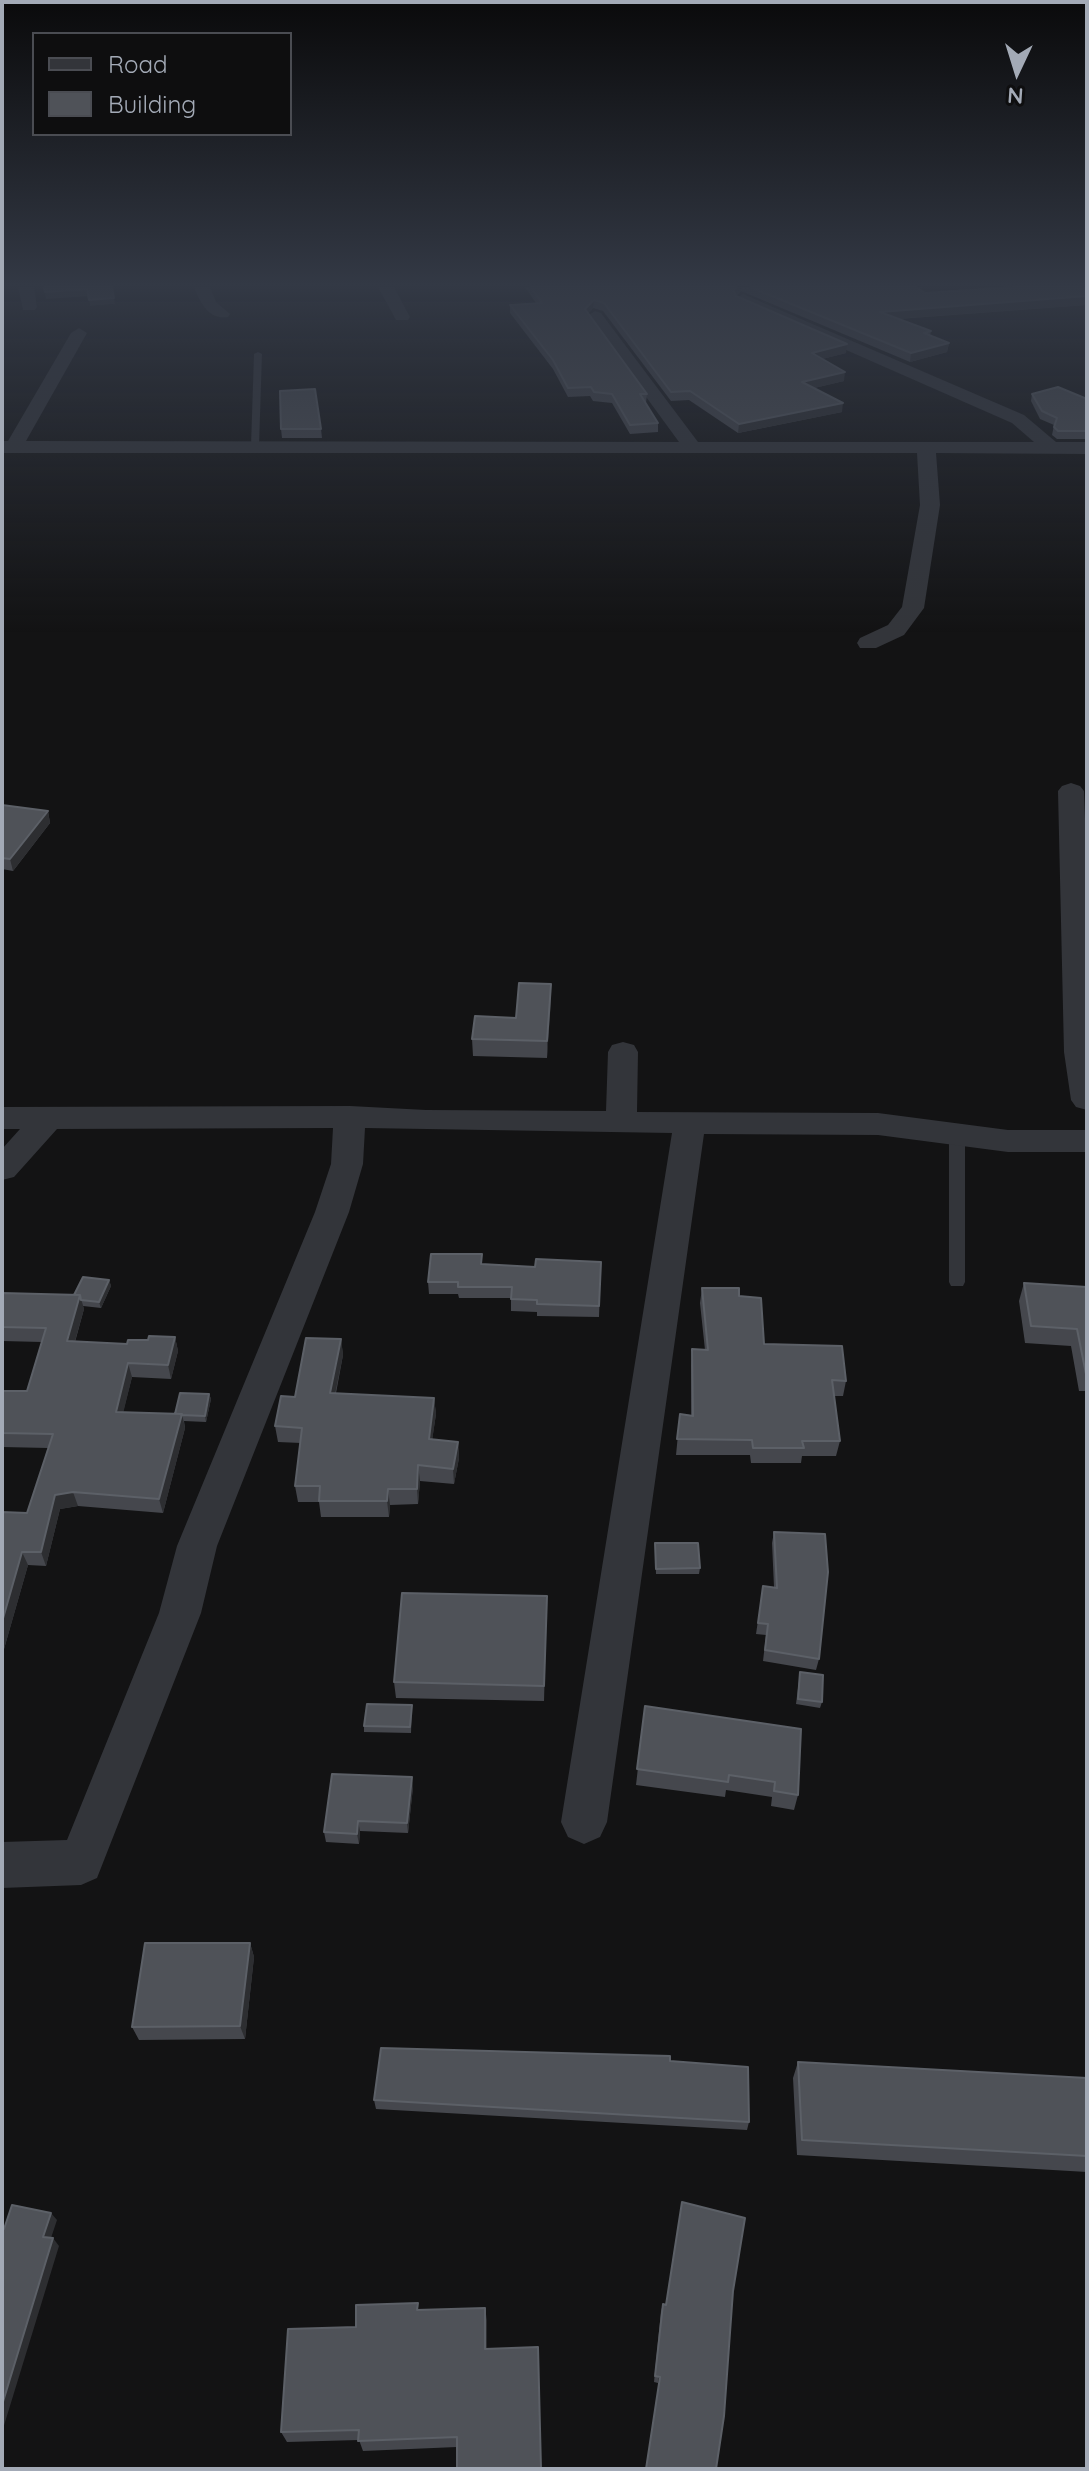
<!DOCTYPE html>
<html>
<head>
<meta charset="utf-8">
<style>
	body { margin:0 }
	#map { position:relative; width:1089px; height:2471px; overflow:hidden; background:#131314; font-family:Quicksand,sans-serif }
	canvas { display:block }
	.frame { position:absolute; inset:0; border:4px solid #a3aab6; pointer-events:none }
	.legend { position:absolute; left:32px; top:32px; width:260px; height:104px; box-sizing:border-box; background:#0e0e0f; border:2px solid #4a4c52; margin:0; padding:10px 14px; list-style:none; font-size:24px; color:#a3aab6 }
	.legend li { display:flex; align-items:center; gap:16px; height:40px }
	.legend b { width:40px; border:2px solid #4a4c52 }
	.north { position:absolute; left:977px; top:32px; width:80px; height:80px; -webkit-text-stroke:6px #0e0e0f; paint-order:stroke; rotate:184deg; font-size:22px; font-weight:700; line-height:32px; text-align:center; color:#a3aab6 }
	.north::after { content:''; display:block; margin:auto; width:28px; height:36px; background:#a3aab6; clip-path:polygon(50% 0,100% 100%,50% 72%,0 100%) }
</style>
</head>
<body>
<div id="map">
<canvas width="1089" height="2471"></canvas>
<div class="frame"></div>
<ul class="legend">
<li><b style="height:10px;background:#33353a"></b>Road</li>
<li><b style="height:22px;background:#4f5258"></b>Building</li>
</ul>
<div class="north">N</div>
</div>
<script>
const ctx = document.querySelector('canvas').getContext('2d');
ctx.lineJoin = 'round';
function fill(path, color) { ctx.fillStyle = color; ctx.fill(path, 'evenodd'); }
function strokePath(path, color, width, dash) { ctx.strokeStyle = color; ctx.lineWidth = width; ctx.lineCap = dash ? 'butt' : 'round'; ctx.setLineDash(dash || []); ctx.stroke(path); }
fill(new Path2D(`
	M258 352 262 354 259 446 255 449 251 446 254 354Z
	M957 1130 965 1135V1282L963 1286H951L949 1282V1135Z`), '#33353a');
fill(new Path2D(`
	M18 287H34L37 307 35 310H23Z
	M194 287H210L216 302 230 314 228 317C208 320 200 302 194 287Z
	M378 287H394L410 317 408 320H396Z
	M743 294 1024 415 1056 442H1087V454L936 453 940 505 924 608 904 635 876 648H860L857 643 860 638 888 625 902 607 920 505 917 453H2V441H8L71 333 79 328 87 333 26 441 679 442 587 316 595 311 601 313 698 442H1034L1012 423 737 302 735 299Z
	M1071 783 1080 786 1084 791 1087 873V1110L1076 1107 1071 1100 1064 1052 1058 791 1062 786Z
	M623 1042 634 1045 638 1052 637 1112 878 1113 1008 1130H1087V1152H1008L878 1135 704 1134 607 1822 600 1837 584 1844 568 1837 561 1822 672 1133 365 1128 363 1164 349 1212 217 1546 201 1613 97 1878 81 1885 2 1888V1842L67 1840 159 1613 177 1546 315 1212 331 1164 333 1128 57 1129 14 1177 2 1180V1149L20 1129H2V1107L350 1106 426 1110 606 1111 608 1052 612 1045Z`), '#33353a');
fill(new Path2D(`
	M525 287H922L919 289 925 293 1087 290V305L898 319 931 331 930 336 949 343 947 352 910 362 741 291 736 296 846 353 822 359 844 381 814 388 842 412 738 433 689 400 671 401 603 311 593 308 588 314 647 394 646 403 658 423V432L630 434 612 403 593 401 590 396 568 397 553 369 510 313V305L536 303Z
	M1032 394 1087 399V439H1057L1052 435 1054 425 1040 419 1031 401Z
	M281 429H321L322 438H282Z
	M2 805 48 811 50 823 13 871 2 869Z
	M551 984 547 1058 473 1056 472 1039 516 1018Z
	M482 1254V1264L535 1267 601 1262 599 1317 537 1316V1312L511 1311V1298H459L458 1294H429L428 1282Z
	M109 1280 111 1286 101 1308 83 1306 84 1309 75 1342 127 1344 175 1337 178 1351 171 1379 132 1377 123 1412 175 1414 209 1394 211 1399 206 1422 184 1421 185 1428 163 1513 78 1506 60 1509 46 1566 28 1565 2 1656 27 1513 48 1448 2 1447V1391H27L42 1342 2 1341V1293L74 1295Z
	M1024 1283 1087 1287V1391H1079L1071 1346 1025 1343 1019 1301Z
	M702 1288 739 1296 764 1344 846 1381 843 1396H834L840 1441 836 1456H802L801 1463H751L750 1455H676L680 1414 691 1415V1365L692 1349 705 1350 700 1303Z
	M341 1339 343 1355 336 1393 434 1398 436 1414 432 1440 458 1442 459 1458 454 1484 420 1481 418 1504 390 1505 389 1517H321L319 1502H298L295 1486 301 1443 278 1442 275 1426 295 1397Z
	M774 1532 819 1659 816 1670 763 1661 766 1635 756 1634 763 1586 774 1587 772 1543Z
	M655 1543 700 1568 699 1574H656Z
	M547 1596 544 1701 396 1698 394 1682Z
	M800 1672 822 1702 820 1708 796 1704Z
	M412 1705 411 1733 364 1732V1726Z
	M645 1706 798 1795 794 1810 771 1806 772 1797 726 1790 725 1797 636 1785Z
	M413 1787 408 1833 360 1831 359 1844 326 1842 324 1832Z
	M250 1943 254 1957 245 2039 139 2040 132 2027Z
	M798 2062 1087 2078V2172L797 2155 793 2078Z
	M374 2100 749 2122 747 2130 376 2109Z
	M682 2202 658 2383 654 2382 661 2311 663 2304 666 2305Z
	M485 2308 487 2349 457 2447 363 2451 359 2440 287 2442 281 2432 356 2327 419 2310Z`), '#45474d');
fill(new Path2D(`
	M737 287H742L741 291 732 298 733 290Z
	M87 289 88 296 46 299 45 292Z
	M1087 296V305L879 320 880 312Z
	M114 298 115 304 90 306 89 300Z
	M594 300 593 308 585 318V309Z
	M949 343 947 352 910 362 911 353Z
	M847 344 846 353 811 362 812 353Z
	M845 372 844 381 801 391 802 382Z
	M843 403 842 412 738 433 739 424Z
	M48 811 50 823 13 871 10 859Z
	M551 984V1001L547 1058V1041Z
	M109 1280 111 1286 101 1308 99 1302Z
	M80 1295 84 1309 71 1355 67 1341Z
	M175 1337 178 1351 171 1379 168 1365Z
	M341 1339 343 1355 332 1409 330 1393Z
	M128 1363 132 1377 120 1426 116 1412Z
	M209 1394 211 1399 206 1422 205 1416Z
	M434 1398 436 1414 430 1455 429 1439Z
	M182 1414 185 1428 163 1513 159 1499Z
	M458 1442 459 1458 454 1484 453 1469Z
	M418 1465 420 1481 418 1504 417 1489Z
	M388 1489 390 1505 389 1517 387 1501Z
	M73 1492 78 1506 60 1509 46 1566 41 1552 55 1495Z
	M22 1552 28 1565 2 1656V1622Z
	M412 1777 413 1787 408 1833 407 1823Z
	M358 1821 360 1831 359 1844 357 1834Z
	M250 1943 254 1957 245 2039 240 2026Z
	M51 2213 57 2220 49 2244 43 2237Z
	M53 2238 59 2246 2 2432V2405Z
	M485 2308 487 2320V2360L485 2349Z`), '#2d2e31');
const building = new Path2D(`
	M44 287H112L114 298 89 300 87 289 45 292Z
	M530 287H737L733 290 736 296 847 344 812 353 845 372 802 382 843 403 739 424 690 391 671 392 604 303 594 300 585 309 647 394H640L658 423 630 425 612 394 594 392 591 387 568 388 553 360 510 305 542 303Z
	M750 287H916L925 293 1014 287H1082L1087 290V296L880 312 931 331 924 333 949 343 911 353Z
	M1058 387 1087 399V431H1058L1054 427 1057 418 1042 411 1032 394Z
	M315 389 321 429H281L280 391Z
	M2 805 48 811 10 859 2 858Z
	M519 983 551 984 547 1041 472 1039 475 1016 516 1018Z
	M431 1254H482L481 1264 535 1267 536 1259 601 1262 599 1306 537 1304V1300L511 1299 512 1287H458V1282H428Z
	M83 1277 109 1280 99 1302 81 1300 80 1295H74Z
	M1024 1283 1087 1287V1374H1086L1077 1329 1031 1326Z
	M702 1288H739V1296L761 1298 764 1344 842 1346 846 1381 832 1380 840 1441H802L804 1448H753L752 1440 677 1439 680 1414 693 1416 692 1349 708 1350Z
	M2 1293 80 1295 67 1341 127 1344 128 1340H148L149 1336 175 1337 168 1365 128 1363 116 1412 182 1414 159 1499 73 1492 55 1495 41 1552H22L2 1622V1512L27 1513 53 1434 2 1433V1391H27L46 1328 2 1327Z
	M306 1338 341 1339 330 1393 434 1398 429 1439 458 1442 453 1469 418 1465 417 1489H388L387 1501H319L320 1486H295L302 1428 275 1426 281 1396 295 1397Z
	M180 1393 209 1394 205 1416 181 1415 182 1414H175Z
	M774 1532 825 1534 828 1572 819 1659 765 1650 768 1624 758 1623 763 1586 777 1588Z
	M655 1543H698L700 1568 656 1569Z
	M402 1593 547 1596 544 1686 394 1682Z
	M800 1672 823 1675 822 1702 798 1699Z
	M367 1704 412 1705 410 1727 364 1726Z
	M645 1706 801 1729 798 1795 774 1791 775 1782 729 1775 728 1782 637 1769Z
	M332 1774 412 1777 407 1823 358 1821 357 1834 324 1832Z
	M145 1943H250L240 2026 132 2027Z
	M381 2048 670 2056V2061L748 2067 749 2122 374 2100Z
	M798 2062 1087 2078V2156L802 2140Z
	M682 2202 745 2218 733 2291 724 2416 716 2469H646L660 2377 655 2376 663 2304 666 2305Z
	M12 2205 51 2213 43 2237 53 2238 2 2405V2229H4Z
	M418 2303 417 2310 485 2308V2349L538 2347 541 2469H457V2437L358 2441 359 2430 281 2432 288 2329 356 2327V2305Z`);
fill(building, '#4f5258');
strokePath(building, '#5c6067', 2);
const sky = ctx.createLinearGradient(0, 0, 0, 633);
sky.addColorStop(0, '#0a0a0b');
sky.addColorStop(0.45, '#333945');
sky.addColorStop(1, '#33394500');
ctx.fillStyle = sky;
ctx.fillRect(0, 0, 1089, 633);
</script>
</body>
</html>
